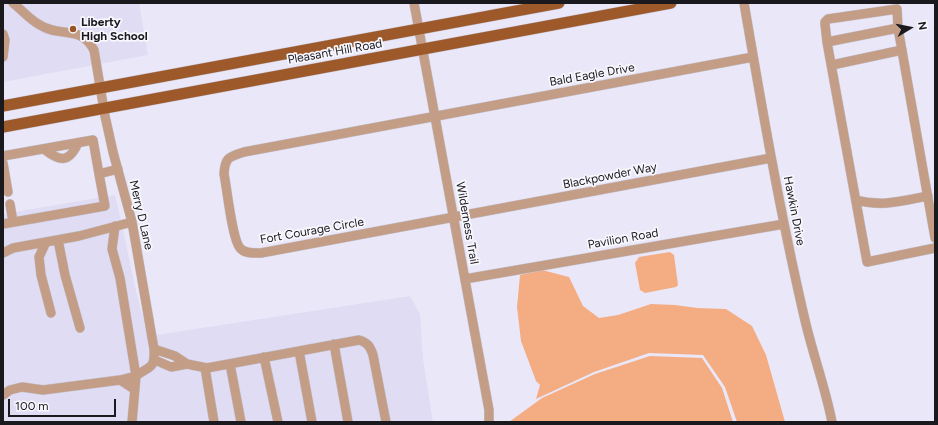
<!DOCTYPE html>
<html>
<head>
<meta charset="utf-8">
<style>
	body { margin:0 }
	#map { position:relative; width:938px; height:425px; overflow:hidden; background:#eae8f8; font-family:Figtree,sans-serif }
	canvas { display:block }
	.frame { position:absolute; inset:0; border:4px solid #1a191e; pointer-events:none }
	.north { position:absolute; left:890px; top:8px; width:40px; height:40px; -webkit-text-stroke:3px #f8f7fd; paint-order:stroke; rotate:80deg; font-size:11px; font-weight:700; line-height:16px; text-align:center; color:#1a191e }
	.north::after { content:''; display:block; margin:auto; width:14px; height:18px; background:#1a191e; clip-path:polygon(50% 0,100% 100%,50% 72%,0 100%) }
	.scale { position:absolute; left:8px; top:399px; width:108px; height:18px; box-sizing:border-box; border:2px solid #1a191e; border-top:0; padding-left:5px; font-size:12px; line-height:14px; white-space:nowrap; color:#1a191e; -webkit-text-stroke:3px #f8f7fd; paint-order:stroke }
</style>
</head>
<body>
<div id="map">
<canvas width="938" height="425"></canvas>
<div class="frame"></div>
<div class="north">N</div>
<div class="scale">100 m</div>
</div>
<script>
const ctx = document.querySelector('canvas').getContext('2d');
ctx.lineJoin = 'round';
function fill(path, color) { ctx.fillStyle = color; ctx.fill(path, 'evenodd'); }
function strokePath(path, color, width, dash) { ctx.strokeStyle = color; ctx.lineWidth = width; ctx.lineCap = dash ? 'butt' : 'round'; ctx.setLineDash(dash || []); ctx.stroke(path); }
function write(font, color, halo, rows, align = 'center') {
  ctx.font = font + ' Figtree,sans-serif'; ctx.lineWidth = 3.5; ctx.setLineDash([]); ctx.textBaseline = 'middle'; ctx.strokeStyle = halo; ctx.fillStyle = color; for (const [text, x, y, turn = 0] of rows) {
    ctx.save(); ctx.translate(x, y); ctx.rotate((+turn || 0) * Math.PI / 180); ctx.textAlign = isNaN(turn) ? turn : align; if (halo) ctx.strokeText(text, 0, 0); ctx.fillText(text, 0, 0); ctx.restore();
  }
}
fill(new Path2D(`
	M3 3H139L148 55 3 82Z
	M115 195 123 229 135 287 143 318 150 348 149 351H150L151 360 148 365 132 376 128 422H3V214Z
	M410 296 420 314 423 359 433 422H390L377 354 373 345 367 338 360 336 207 364 191 362V360H188L158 346 156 335Z
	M358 344 363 345 366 349 369 356 382 422H136L140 378 152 371 157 365 208 372Z`), '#dfdcf3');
fill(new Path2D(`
	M670 252 674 255 678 285 676 287 645 293 640 290 635 263 639 257Z
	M542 270 569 277 583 306 599 318 618 315 651 304 675 305 697 308 726 309 752 326 766 355 785 422H737L725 387 703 355 649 353 594 372 536 399 540 385 536 381 521 341 517 307 520 275Z
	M650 356 702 358 722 388 733 422H509L542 398 595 374Z`), '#f4ac82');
const minor = new Path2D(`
	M13 3C22 10 30 20 40 25 60 38 80 24 94 50L105 116 113 152 132 222 154 349C155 370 150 365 136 376L132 422
	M414 3 489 410V422
	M744 3C762 108 780 213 804 316 812 352 825 386 832 422
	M898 28 827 42 867 262 935 248
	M3 34 5 40 3 57
	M827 42 825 24V22L828 19 897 9 898 28 935 238
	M753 57 244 152C229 157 225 157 224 174 227 188 232 239 240 248 245 254 254 253 261 253L771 158
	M832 65 902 50
	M44 149C60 162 69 163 78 143
	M3 156 93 140 99 174
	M3 163 8 192
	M856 200C881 207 902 201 928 196
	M10 204 13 222
	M3 224 105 206 99 174 118 169
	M115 226 112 249 120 278 136 376 120 380 134 389
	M58 240 65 275 80 328
	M46 242 39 257 41 275 51 313
	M3 253 13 248 79 236 132 222
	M465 279 784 224
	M334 344 348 422
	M154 349 175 356 187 364 207 368 359 340C367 342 370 346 373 355L386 422
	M299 351 312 422
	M264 357 278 422
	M155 360 171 367 187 364
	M230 364 241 422
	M205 368 214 422
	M3 395 10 390 22 387 43 390 120 380`);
const major = new Path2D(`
	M3 106 559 3
	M3 127 671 3`);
strokePath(minor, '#c5c3d1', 10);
strokePath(major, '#c5c3d1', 12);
strokePath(minor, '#c49d86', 9);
strokePath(major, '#9e592b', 11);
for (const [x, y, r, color] of [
	[73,29,4,"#995527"]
]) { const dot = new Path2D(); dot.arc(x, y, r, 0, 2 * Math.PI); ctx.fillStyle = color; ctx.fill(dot); strokePath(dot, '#f8f7fd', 1.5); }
write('bold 12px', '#1a191e', '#f8f7fd', [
	["Liberty",81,22],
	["High School",81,36]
], 'left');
write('12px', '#1a191e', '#f8f7fd', [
	["Pleasant Hill Road",335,52,-10],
	["Bald Eagle Drive",592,75,-10],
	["Blackpowder Way",610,176,-11],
	["Hawkin Drive",794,211,79],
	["Merry D Lane",141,215,77],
	["Wilderness Trail",467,223,80],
	["Fort Courage Circle",312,231,-10],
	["Pavilion Road",623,239,-10]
]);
</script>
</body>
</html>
